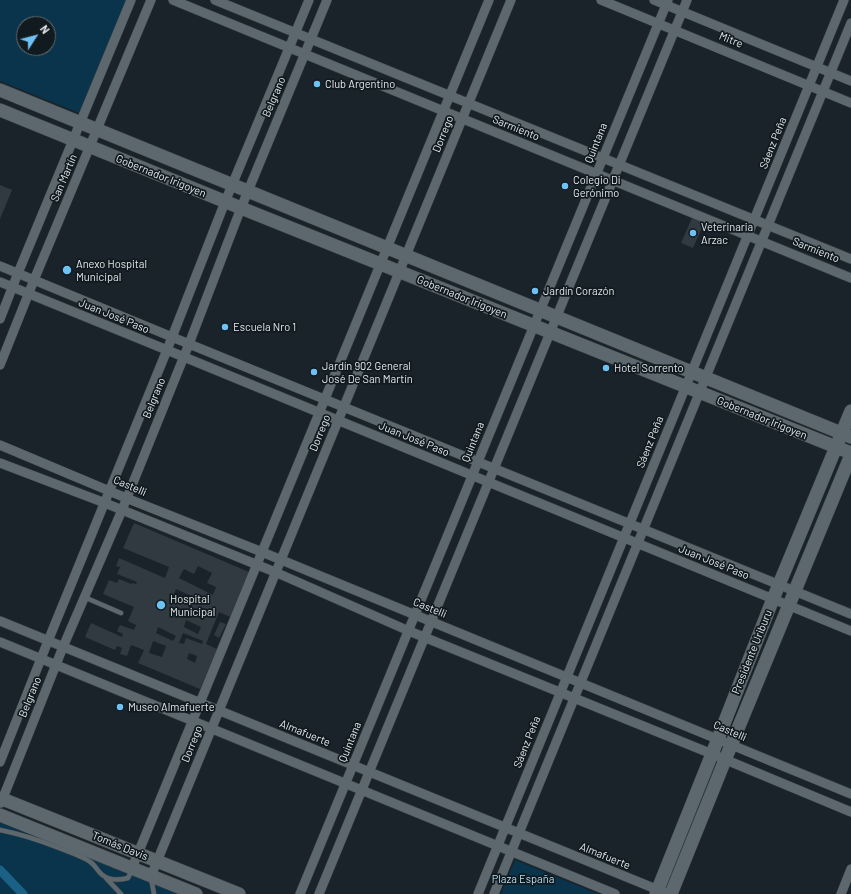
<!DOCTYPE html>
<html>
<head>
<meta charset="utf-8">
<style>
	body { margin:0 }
	#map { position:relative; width:851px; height:894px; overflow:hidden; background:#1a2329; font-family:Barlow,sans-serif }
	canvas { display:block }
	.north { position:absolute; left:16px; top:16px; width:40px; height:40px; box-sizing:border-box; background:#111a1f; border:1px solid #646c71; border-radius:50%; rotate:54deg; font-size:11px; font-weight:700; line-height:16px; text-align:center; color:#e1e7eb }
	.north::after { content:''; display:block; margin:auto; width:14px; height:18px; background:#6ec2f3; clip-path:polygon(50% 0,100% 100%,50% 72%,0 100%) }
</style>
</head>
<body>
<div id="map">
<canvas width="851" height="894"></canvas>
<div class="north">N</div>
</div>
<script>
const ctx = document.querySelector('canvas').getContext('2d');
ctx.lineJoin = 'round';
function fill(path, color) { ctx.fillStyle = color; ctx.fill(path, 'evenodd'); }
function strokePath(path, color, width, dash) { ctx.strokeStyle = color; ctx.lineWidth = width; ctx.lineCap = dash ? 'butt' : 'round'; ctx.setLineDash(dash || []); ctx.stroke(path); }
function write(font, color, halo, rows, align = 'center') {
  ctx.font = font + ' Barlow,sans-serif'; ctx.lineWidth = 3.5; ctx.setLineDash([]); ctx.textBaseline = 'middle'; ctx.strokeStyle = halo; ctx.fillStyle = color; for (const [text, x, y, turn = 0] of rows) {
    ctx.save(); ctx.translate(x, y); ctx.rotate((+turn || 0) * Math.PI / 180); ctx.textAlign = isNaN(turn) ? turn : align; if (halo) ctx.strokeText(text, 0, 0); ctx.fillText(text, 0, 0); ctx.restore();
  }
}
fill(new Path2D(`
	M0 0H128L82 114 0 81ZM24 24H48V48H24Z
	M0 820 183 894H0Z
	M515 860 598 894H501Z`), '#09344b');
strokePath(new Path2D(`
	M0 870 23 894`), '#1a6185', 9);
fill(new Path2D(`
	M0 185 12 190 0 219Z
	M692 218 704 223 693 248 681 243Z
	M134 523 249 572 230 617 219 612 206 644 217 649 200 689 138 663 144 650 131 645 127 656 120 654 122 648 117 646 115 650 85 637 91 623 122 637 123 634 117 631 120 625 134 630 136 625 128 621 134 607 103 594 109 580 117 583 119 579 131 584 132 583 136 584 137 582 117 574 120 567 116 566 119 558 165 578 169 567 123 548ZM198 566 212 573 207 583 216 587 213 595 179 578 184 569 194 574ZM176 589 191 596 189 601 174 594ZM186 620 201 627 198 634 184 627ZM158 627 176 636 173 641 156 633ZM183 633 203 641 202 644 186 638 184 644 179 643ZM153 641 166 646 162 657 149 653ZM189 653 197 656 195 663 187 659Z
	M220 622 226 624 219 638 214 635Z`), '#303a40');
const lane = new Path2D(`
	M84 597 121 613
	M0 830C20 834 39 840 59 848 69 852 80 855 89 861 96 865 98 873 104 876 111 881 120 880 128 878L132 870
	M106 878 121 894
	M151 878 154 894`);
const street = new Path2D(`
	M173 0 851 278
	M215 0 851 259
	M601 0 851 103
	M654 0 851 81
	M0 266 172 337 851 614
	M0 282 167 350 851 631
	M0 319 18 273 131 0
	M0 365 34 280 151 0
	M0 445 126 498 262 552 851 794
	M0 463 105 503 275 572 409 631 712 754 851 812
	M0 621 668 894
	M0 642 615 894
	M0 762 48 641 167 350 225 202 309 0
	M1 803 63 647 122 510 189 344 241 208 327 0
	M132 868 489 0
	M151 876 511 0
	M300 894 668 0
	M319 894 687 0
	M478 894 844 0
	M494 894 851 23
	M841 894 851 869`);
const secondary = new Path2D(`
	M0 90 851 437
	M0 110 241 208 851 453
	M0 798 239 894
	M0 815 196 894
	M656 894 712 754 773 599 851 411
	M671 894 725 760 851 455`);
strokePath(lane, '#3a4146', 5.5);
strokePath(street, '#3a4146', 10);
strokePath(secondary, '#3a4146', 14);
strokePath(lane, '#5d686e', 4.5);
strokePath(street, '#5d686e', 9);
strokePath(secondary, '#5d686e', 13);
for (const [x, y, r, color] of [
	[317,84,4,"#6ec2f3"],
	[565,186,4,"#6ec2f3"],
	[693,233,4,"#6ec2f3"],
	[67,270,5,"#6ec2f3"],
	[535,291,4,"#6ec2f3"],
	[225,327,4,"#6ec2f3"],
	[606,368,4,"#6ec2f3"],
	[314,372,4,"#6ec2f3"],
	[161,605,5,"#6ec2f3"],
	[120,707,4,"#6ec2f3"]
]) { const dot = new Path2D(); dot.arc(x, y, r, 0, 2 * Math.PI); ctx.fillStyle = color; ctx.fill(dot); strokePath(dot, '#111a1f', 1.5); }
write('11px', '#e1e7eb', '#111a1f', [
	["Mitre",731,40,22],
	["Belgrano",274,97,-67],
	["Sarmiento",516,128,22],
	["Dorrego",443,134,-68],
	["Quintana",596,143,-68],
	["Sáenz Peña",773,143,-68],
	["Gobernador Irigoyen",161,176,22],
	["San Martín",64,178,-67],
	["Sarmiento",816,250,22],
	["Gobernador Irigoyen",462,297,22],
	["Juan José Paso",114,316,22],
	["Belgrano",154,398,-68],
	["Gobernador Irigoyen",762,418,22],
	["Dorrego",320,433,-68],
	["Juan José Paso",414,439,22],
	["Quintana",473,442,-68],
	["Sáenz Peña",650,442,-68],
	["Castelli",130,486,23],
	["Juan José Paso",714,562,22],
	["Castelli",430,608,22],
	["Presidente Uriburu",752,652,-68],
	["Belgrano",30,697,-68],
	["Castelli",730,731,23],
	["Almafuerte",305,733,22],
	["Quintana",350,742,-68],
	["Sáenz Peña",527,742,-68],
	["Dorrego",192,744,-68],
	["Tomás Davis",120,846,22],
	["Almafuerte",605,856,22]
]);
write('11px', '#e1e7eb', '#111a1f', [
	["Club Argentino",325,84],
	["Colegio Di",573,180],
	["Gerónimo",573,193],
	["Veterinaria",701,227],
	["Arzac",701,240],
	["Anexo Hospital",76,264],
	["Municipal",76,277],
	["Jardín Corazón",543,291],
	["Escuela Nro 1",233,327],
	["Jardín 902 General",322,366],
	["José De San Martín",322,379],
	["Hotel Sorrento",614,368],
	["Hospital",170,599],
	["Municipal",170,612],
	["Museo Almafuerte",128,707]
], 'left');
write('11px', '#b9dcf2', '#111a1f', [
	["Plaza España",523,879]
]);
</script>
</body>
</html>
